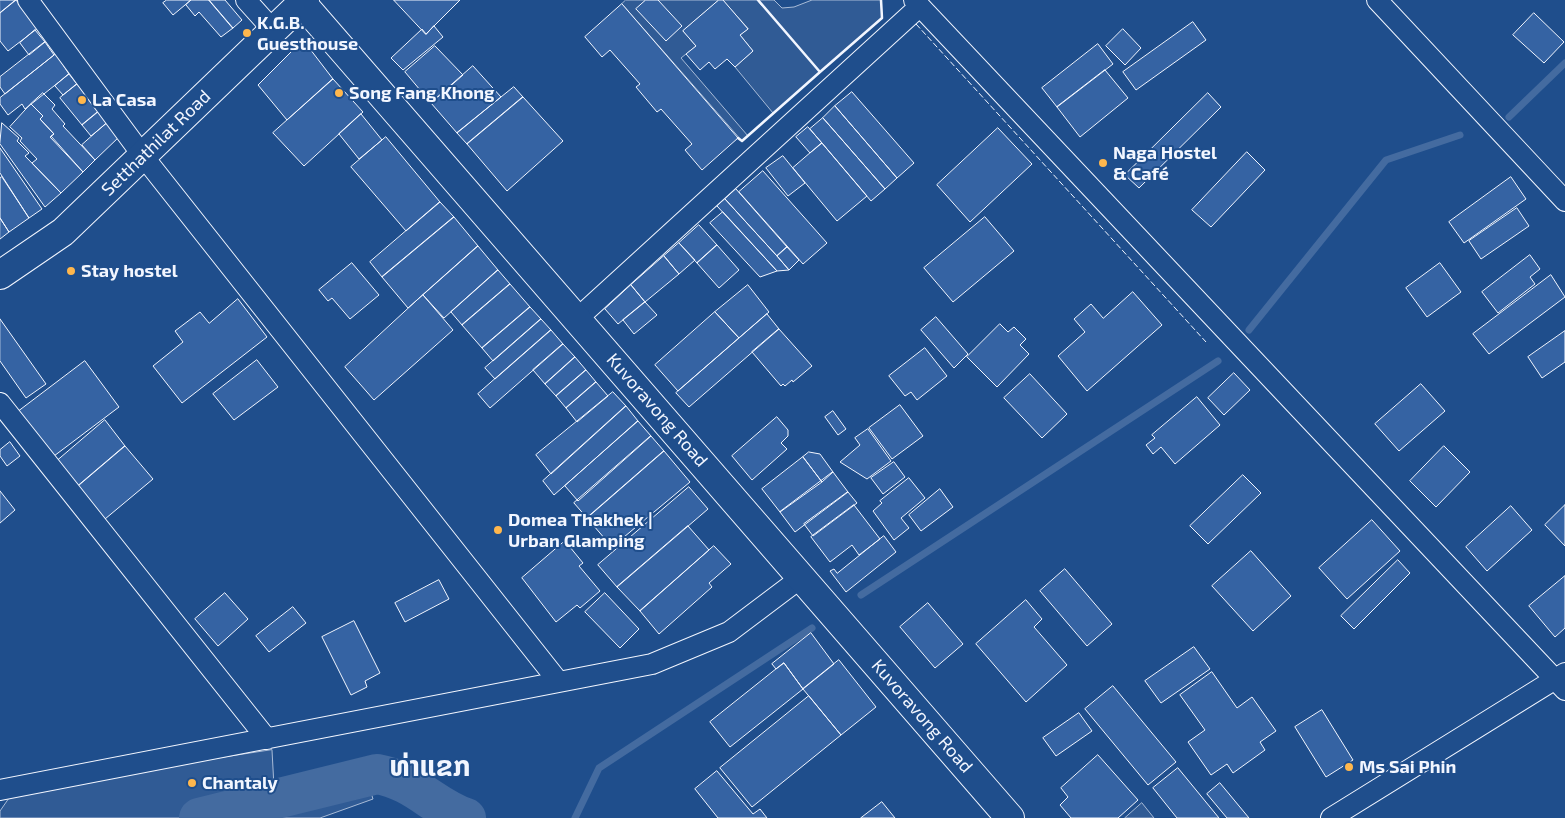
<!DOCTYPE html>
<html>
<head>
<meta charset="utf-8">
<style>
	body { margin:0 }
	canvas { display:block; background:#1f4e8c }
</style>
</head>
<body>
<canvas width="1565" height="818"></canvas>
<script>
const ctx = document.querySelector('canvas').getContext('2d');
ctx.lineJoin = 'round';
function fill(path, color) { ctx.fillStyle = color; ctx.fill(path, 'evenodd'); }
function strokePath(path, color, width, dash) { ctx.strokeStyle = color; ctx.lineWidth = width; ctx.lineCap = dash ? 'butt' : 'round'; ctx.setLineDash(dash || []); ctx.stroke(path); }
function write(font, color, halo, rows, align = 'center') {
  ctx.font = font + ' "Exo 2","Noto Sans Lao",sans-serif'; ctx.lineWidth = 4; ctx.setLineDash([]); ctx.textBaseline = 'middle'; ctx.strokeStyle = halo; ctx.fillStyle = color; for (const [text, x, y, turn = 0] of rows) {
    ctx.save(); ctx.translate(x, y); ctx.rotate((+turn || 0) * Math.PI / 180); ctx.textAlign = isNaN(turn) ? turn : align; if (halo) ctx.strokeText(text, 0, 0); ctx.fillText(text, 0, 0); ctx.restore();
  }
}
const built = new Path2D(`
	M626 0H719L683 31 696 46 681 58 748 136 742 141 622 4Z
	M723 0H757L762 6 758 0H774L782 8 794 7 812 0H881L882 18 773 113 735 67 753 51 740 35 748 29Z
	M272 750 274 787 205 800 188 818H0V811L9 798 211 759Z
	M368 783 373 799 320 818H240Z
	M1142 803 1154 818H1125Z`);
fill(built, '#305b95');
strokePath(built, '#a8bbd7', 1);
strokePath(new Path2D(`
	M1509 117 1565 63
	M1249 330 1386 160 1460 135
	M861 595 1218 361
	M575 818 599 768 812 628`), '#446ba0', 7);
strokePath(new Path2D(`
	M199 818 377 774C416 781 433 807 466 818`), '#446ba0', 40);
const building = new Path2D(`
	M0 0H16L0 13Z
	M16 0 38 28 8 51 0 41V13Z
	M167 0H191L173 15 163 3Z
	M191 0H209L233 28 221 37 199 12 195 16 186 5Z
	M209 0H225L242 20 233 28Z
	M394 0H460L426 34Z
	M646 0H658L682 26 666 41 636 9Z
	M719 0H723L748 29 740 35 753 51 735 67 727 59 715 69 709 62 700 70 686 54 696 46 683 31Z
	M622 4 738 138 702 170 685 150 692 144 661 109 657 112 636 87 640 84 610 50 602 57 585 37Z
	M1534 13 1564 42 1544 63 1513 35Z
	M1193 22 1206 40 1136 90 1123 72Z
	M434 26 443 37 403 70 391 58 422 29 426 34Z
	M1123 29 1141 48 1125 65 1106 46Z
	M35 30 45 42 29 55 20 43Z
	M45 42 54 55 5 94 0 87V77Z
	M1098 44 1113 64 1057 107 1042 88Z
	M435 46 463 75 431 103 405 72Z
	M310 49 333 79 287 120 258 85 293 50Z
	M56 54 69 74 25 109 22 104 8 115 0 104V98Z
	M473 66 501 97 457 133 431 103Z
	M1105 70 1128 98 1080 137 1057 107Z
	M69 74 77 84 63 95 55 86Z
	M333 79 363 112 304 166 273 133Z
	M77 84 99 111 82 125 60 98Z
	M514 87 523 97 467 144 457 133Z
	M852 92 914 163 897 178 835 106Z
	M43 93 55 105 52 109 65 124 63 126 95 160 83 172 50 137 54 134 40 119 43 116 31 104Z
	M1208 93 1221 107 1139 188 1125 175Z
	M523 97 563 141 507 191 467 144Z
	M31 104 43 116 40 119 54 134 51 136 83 172 61 193 32 163 37 159 20 141 22 138 10 127Z
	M835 106 897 178 885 189 823 118Z
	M99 111 108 122 91 136 82 125Z
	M361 114 382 140 359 159 339 134Z
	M823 118 885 189 871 201 810 129Z
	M108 122 120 136 95 160 82 145Z
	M2 123 19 138 17 141 29 153 25 156 61 193 45 207 0 144Z
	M808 127 822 143 810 153 796 137Z
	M998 128 1032 164 970 222 937 185Z
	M386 137 440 202 406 231 351 167Z
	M822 143 867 196 837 221 793 168Z
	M0 148 42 209 29 218 0 173Z
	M1247 152 1265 170 1211 227 1192 210Z
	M783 156 805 183 788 196 766 168Z
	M763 171 827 243 803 264 739 192Z
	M2 177 29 218 9 232 0 218V178Z
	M1511 177 1526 199 1464 243 1449 222Z
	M736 189 787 247 777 256 725 199Z
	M725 199 777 256 789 270 777 271 717 206Z
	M440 202 454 217 382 277 370 262Z
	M1517 208 1529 226 1481 259 1469 241Z
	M723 212 777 271 760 277 710 223Z
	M454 217 478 246 408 308 382 277Z
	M985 217 1014 251 953 302 924 268Z
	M0 218 9 232 0 239Z
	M699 225 717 245 697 263 679 243Z
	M679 243 695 260 679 274 664 256Z
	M717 245 739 270 719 288 697 263Z
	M478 246 498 270 444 318 423 295Z
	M787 247 799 260 789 270 777 256Z
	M1530 255 1540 269 1530 277 1535 284 1498 313 1482 292Z
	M664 256 679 274 645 302 631 285Z
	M352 263 379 295 350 319 332 298 328 301 319 290Z
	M1440 263 1461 292 1427 317 1406 288Z
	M498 270 510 284 462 325 451 312Z
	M1551 275 1565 297 1489 354 1473 334Z
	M510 284 530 307 482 348 462 325Z
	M631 285 645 302 618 324 605 309Z
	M748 285 769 312 739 338 715 312Z
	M1133 292 1162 325 1087 391 1058 356 1085 332 1074 319 1091 304 1103 318Z
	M423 295 453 330 374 400 345 367Z
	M238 299 267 337 182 403 153 366 183 342 175 331 200 312 209 323Z
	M645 302 657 315 634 334 623 320Z
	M530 307 541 319 493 361 482 348Z
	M715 312 739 338 678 391 655 365Z
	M767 314 779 329 689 407 676 393Z
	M936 317 968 354 954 368 921 330Z
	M0 319 46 384 26 398 0 361Z
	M541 319 551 330 495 379 485 368Z
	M1000 324 1008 332 1014 327 1026 339 1020 345 1029 354 997 387 967 357Z
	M779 329 812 366 793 382 792 380 785 386 783 384 781 386 752 352Z
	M551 330 563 344 490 408 478 394Z
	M1565 331V362L1542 378 1528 357Z
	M563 344 575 357 545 384 533 370Z
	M925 348 947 376 917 400 911 392 905 396 889 376Z
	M575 357 586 370 556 396 545 384Z
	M257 360 278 387 234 420 213 394Z
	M85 361 119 407 54 456 19 411Z
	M586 370 596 382 566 408 556 396Z
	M1234 373 1250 390 1224 415 1208 398Z
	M1030 374 1067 414 1042 438 1004 398Z
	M596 382 608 396 577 422 566 408Z
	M1421 384 1445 411 1399 451 1375 424Z
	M613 392 626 406 551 474 536 455Z
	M1197 397 1220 425 1175 464 1161 447 1153 454 1146 445 1155 438 1152 435Z
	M900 405 923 436 892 459 869 428Z
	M626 406 638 421 554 495 543 481Z
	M833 411 846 429 838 435 825 417Z
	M777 417 788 430V436L781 443 787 449 752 480 732 456Z
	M105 420 125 446 78 486 57 461Z
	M638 421 651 436 578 501 565 486Z
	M868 429 891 461 867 479 840 462 860 445 855 438Z
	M651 436 664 451 587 518 574 503Z
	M10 442 20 456 7 466 0 456V450Z
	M125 446 153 479 105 519 78 486Z
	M1444 446 1470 472 1436 507 1410 481Z
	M664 451 690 482 612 547 587 518Z
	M809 452 820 454 833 472 822 482 803 457Z
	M803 457 822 482 780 512 762 489Z
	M894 462 905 477 883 494 871 478Z
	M833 472 848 492 795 532 780 512Z
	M1243 475 1261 493 1208 544 1190 526Z
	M909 478 925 498 901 518 909 528 894 540 873 511 882 503 880 501Z
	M689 487 708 509 617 587 598 565Z
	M940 489 953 507 921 531 909 515Z
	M0 491 15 510 0 523Z
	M848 492 857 503 813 536 804 524Z
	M854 505 880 539 859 555 852 545 830 562 811 537Z
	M1565 505V546L1545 525Z
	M1511 506 1532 530 1487 571 1466 547Z
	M1372 520 1400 551 1347 599 1319 568Z
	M688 526 709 550 640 611 617 587Z
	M884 536 896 552 846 592 830 571 834 569 837 573Z
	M565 541 583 563 579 566 600 591 580 608 577 605 556 622 522 578Z
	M714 546 731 564 709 583 712 587 659 634 640 611Z
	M1251 551 1291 596 1253 631 1212 586Z
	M1398 560 1410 573 1354 629 1341 616Z
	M1065 569 1112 624 1087 646 1040 591Z
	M1565 576V628L1555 637 1529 606Z
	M439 580 449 599 405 622 395 603Z
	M225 593 248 619 218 646 195 619Z
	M605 593 639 629 620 648 585 612Z
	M1026 600 1042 619 1034 627 1067 665 1026 702 976 644Z
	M928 603 963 644 935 668 900 627Z
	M293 607 306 623 269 652 256 636Z
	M354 621 380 673 365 681 367 687 351 695 322 637Z
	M811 633 834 664 803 689 784 663 776 669 772 664Z
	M1194 647 1210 669 1161 703 1145 681Z
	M839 660 876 707 841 735 803 689Z
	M784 663 803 689 730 747 710 722Z
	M1212 672 1237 708 1252 697 1276 731 1260 742 1265 750 1233 773 1227 764 1211 775 1188 742 1205 730 1180 695Z
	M1113 686 1176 762 1148 785 1085 709Z
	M809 696 841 735 752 807 720 768Z
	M1322 710 1353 760 1326 777 1295 727Z
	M1079 713 1092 731 1056 756 1043 738Z
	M1098 755 1138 800 1118 818H1071L1060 805 1068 797 1061 788Z
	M1178 768 1219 818H1177L1153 788Z
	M717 771 753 814 760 809 767 818H718L695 789Z
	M1220 783 1249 818H1227L1207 794Z
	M882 802 895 818H861Z`);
fill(building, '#3563a3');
strokePath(building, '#f2f6ff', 1);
const street = new Path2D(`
	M28 0 143 156 558 681
	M246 0 273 30
	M914 0 1565 690
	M1377 0 1565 201
	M578 318 920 6
	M0 403 267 739
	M0 790 652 664 729 632 802 577
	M1331 818 1565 673`);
const secondary = new Path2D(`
	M302 3 1010 818
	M0 275 63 232 305 0`);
strokePath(street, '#f2f6ff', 22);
strokePath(secondary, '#f2f6ff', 30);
strokePath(street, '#1f4e8c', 20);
strokePath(secondary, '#1f4e8c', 28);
strokePath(new Path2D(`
	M916 24 1206 342`), '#f2f6ff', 1, [6, 2.5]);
strokePath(new Path2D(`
	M820 72 882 18 881 0
	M738 138 742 141 820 72 758 0`), '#f2f6ff', 2.5);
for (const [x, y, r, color] of [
	[247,33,5,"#ffb74d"],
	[339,93,5,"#ffb74d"],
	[82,100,5,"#ffb74d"],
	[1103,163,5,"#ffb74d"],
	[71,271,5,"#ffb74d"],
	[498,530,5,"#ffb74d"],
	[1349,767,5,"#ffb74d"],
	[192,783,5,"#ffb74d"]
]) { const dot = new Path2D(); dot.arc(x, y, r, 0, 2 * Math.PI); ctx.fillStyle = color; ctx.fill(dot); strokePath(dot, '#1f4e8c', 2); }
write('bold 18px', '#f2f6ff', '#1f4e8c', [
	["K.G.B.",257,23],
	["Guesthouse",257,44],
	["Song Fang Khong",349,93],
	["La Casa",92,100],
	["Naga Hostel",1113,153],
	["& Café",1113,174],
	["Stay hostel",81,271],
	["Domea Thakhek |",508,520],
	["Urban Glamping",508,541],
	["Ms Sai Phin",1359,767],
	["Chantaly",202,783]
], 'left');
write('18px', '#f2f6ff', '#1f4e8c', [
	["Setthathilat Road",156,143,-44],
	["Kuvoravong Road",657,410,49],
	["Kuvoravong Road",922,716,49]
]);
write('bold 28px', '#f2f6ff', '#1f4e8c', [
	["ທ່າແຂກ",430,767]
]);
</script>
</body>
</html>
